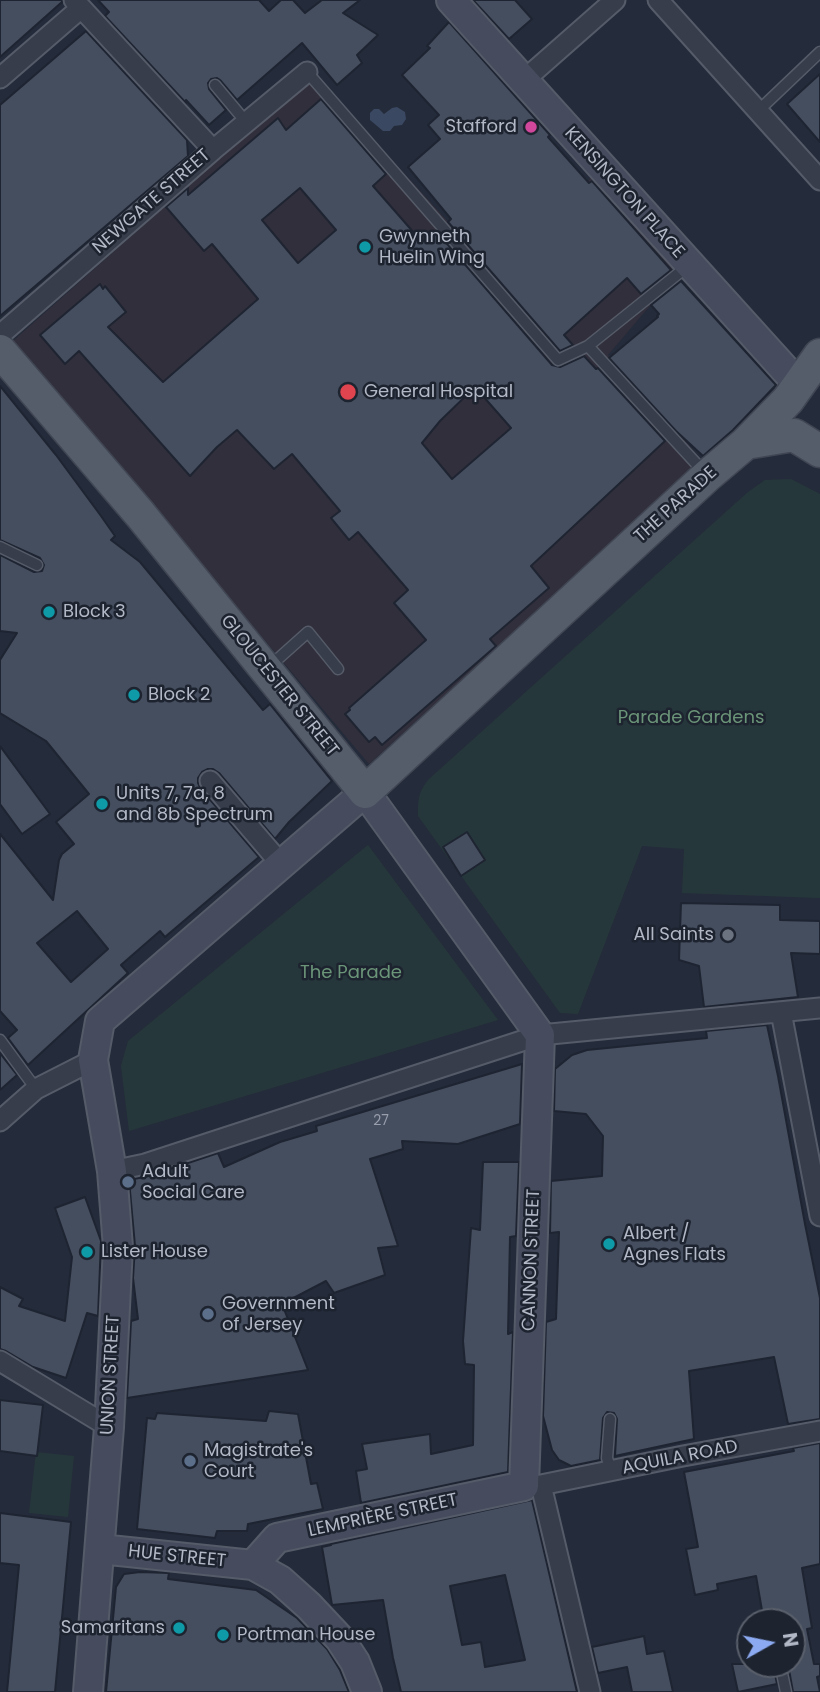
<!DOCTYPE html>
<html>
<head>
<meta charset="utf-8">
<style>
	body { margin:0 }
	#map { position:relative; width:820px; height:1692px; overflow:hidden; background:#242b3a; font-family:Poppins,sans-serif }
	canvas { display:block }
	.north { position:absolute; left:736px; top:1608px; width:70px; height:70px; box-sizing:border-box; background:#1d232f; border:2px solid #595f6b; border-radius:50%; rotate:81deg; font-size:19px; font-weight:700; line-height:28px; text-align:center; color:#b3b8c6 }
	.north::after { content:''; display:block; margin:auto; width:24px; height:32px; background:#8caaf1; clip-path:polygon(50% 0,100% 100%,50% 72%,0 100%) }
</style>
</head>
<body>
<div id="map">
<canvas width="820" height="1692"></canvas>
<div class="north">N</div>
</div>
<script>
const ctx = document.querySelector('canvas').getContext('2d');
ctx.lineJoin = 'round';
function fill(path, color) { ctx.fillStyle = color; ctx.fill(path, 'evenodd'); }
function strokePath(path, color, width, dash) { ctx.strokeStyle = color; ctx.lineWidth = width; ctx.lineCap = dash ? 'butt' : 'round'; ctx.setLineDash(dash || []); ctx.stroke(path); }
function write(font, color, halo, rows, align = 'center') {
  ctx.font = font + ' Poppins,sans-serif'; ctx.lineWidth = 5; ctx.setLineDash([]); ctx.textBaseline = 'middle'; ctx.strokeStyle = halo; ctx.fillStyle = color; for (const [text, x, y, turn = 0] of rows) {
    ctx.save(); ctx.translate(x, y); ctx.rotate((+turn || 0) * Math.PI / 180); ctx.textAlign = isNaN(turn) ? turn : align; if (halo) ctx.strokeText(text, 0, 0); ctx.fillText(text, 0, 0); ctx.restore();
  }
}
fill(new Path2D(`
	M312 71 495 274 592 177 677 274 608 355 703 461 369 764 13 341 311 77Z`), '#322f3c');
fill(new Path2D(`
	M791 479 820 494V898L682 893 684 849 642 846 578 1014 560 1013 418 816C418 800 418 792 429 779L748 492 765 480Z
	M368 845 498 1020 129 1131 121 1066 128 1041Z
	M36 1452 74 1456 68 1517 29 1513Z`), '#26373b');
fill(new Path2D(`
	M397 107 405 112 406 119 402 125 394 126 390 131H383L370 120V113L374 109H379L384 114 392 108Z`), '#3a4862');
const building = new Path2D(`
	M0 0H62V2L0 57Z
	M98 0H259L269 11 281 0H293L305 13 322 0H360L343 13 378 35 357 55 362 63 337 85 302 43 237 100 220 80 217 78 211 79 208 83 209 89 226 110 209 125 186 100V103L105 16 109 12Z
	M473 0H515L532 19 509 39Z
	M449 22 550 135 548 137 589 183 592 181 671 270 641 294 627 278 564 335 573 345 560 351 448 222 451 219 408 167 440 139 428 125 439 115 402 75 430 48 427 46Z
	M86 31 187 140 188 156 0 316V105Z
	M820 74V142L787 104Z
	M321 99 386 174 373 186 422 242 436 231 552 365 560 367 584 356 596 369 598 368 665 441 531 566 549 588 490 639 496 646 382 745 375 737 369 742 345 714 350 710 349 708 426 640 394 603 408 590 358 532 349 540 331 518 340 511 292 454 274 469 237 430 217 447 190 476 79 351 65 364 40 335 100 284 103 289 105 286 126 312 108 327 163 382 258 299 212 244 204 251 166 207 188 188V195L278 118 286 130ZM300 188 336 230 298 263 262 220ZM475 387 511 428 452 479 422 443 440 421Z
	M681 281 776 385 733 430 703 456 676 431 609 358 658 317 657 316 659 314 651 305Z
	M0 386 56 455 101 516 115 536 111 540 140 562 263 710 270 704 332 781 289 822 275 839 219 773 213 769H208L202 772 198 778V783L201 789 259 857 165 937 160 931 121 965 128 973 28 1065 8 1038 17 1030 0 1011V834L53 900 59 860 62 854 74 844 56 822 89 794 46 741 0 713V660L17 633 0 631V555L34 572 42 571 44 565 40 558 0 540ZM77 911 108 949 71 982 37 943Z
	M0 746 50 814 22 834 0 804Z
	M467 832 485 860 461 876 443 847Z
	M681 903 780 905V920L820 921V954L791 953 798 997 704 1007 699 966 679 960Z
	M767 1025 778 1076 805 1224 820 1298V1419L788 1424 774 1357 689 1371 694 1439 615 1456 617 1419 614 1413 607 1412 603 1418 600 1460 571 1466 559 1460 552 1450 543 1416 546 1322 556 1319 559 1232 550 1233 551 1181 602 1176 603 1136 586 1114 554 1111 555 1069 572 1055 587 1050 707 1038 706 1031Z
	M0 1053 17 1075 0 1090Z
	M522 1064 520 1124 458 1144 402 1141 403 1149 370 1159 398 1246 378 1248 385 1275 334 1293 326 1281 282 1304 308 1370 127 1398 131 1321 138 1319 133 1278 135 1246 129 1180 149 1176 218 1153 224 1167 280 1142 317 1131 316 1126Z
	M483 1162H519L516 1236 510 1237 508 1334 513 1332 508 1472 361 1503 356 1471 367 1469 362 1444 430 1434 431 1454 473 1445 474 1365 465 1364 463 1341 471 1228 480 1230Z
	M85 1197 101 1241 98 1316 87 1313 66 1378 33 1367 6 1351 0 1349V1287L23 1299 19 1306 65 1321 72 1257 55 1208Z
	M0 1400 43 1405 37 1456 0 1451Z
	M269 1411 298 1414 311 1484 317 1483 323 1509 248 1524 247 1531H217L215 1538 137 1529 147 1418 155 1419 157 1413 266 1421Z
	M820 1443V1564L802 1568 812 1628 807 1629 814 1664H820V1676L817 1677 820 1692H793L788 1664H792V1622H764L756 1576 717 1584 718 1590 695 1595 686 1549 698 1547 684 1472 794 1451 793 1448Z
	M532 1500 577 1692H401L393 1658 383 1600 332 1605 322 1547 331 1545V1544ZM505 1575 525 1660 485 1667 481 1642 462 1645 450 1586Z
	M0 1513 71 1522 55 1692H7L19 1565 0 1563Z
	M140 1572 169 1573 168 1579 256 1590 297 1618 327 1649 340 1670 349 1692H106L116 1587 124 1574Z
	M644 1636 647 1654 664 1651 673 1692H632L627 1667 598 1673 592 1647Z
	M732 1664H773L777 1684 738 1692Z`);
fill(building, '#454e5e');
strokePath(building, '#1e2431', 2);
const lane = new Path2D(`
	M307 72 558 360 588 346 689 265
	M215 85 246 122
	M758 111 820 52
	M588 346 704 472
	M0 547 37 565
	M270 666 308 632 338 669
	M0 1040 36 1089
	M610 1419 607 1458 611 1471
	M780 1664 786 1692`);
const street = new Path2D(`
	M74 0 213 150
	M658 0 820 180
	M0 78 81 8
	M523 81 615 0
	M0 335 213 150 307 72
	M210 781 281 864
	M781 1012 820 1216
	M0 1121 36 1089 93 1060
	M112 1171 145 1164 540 1035 820 1008
	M0 1361 109 1427
	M541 1485 590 1692
	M524 1486 541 1485 683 1456 820 1431`);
const secondary = new Path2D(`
	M451 0 799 385
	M100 1549 253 1565 280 1580 309 1606 340 1639 355 1662 367 1692
	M88 1692 109 1427 118 1247 112 1171 93 1060 100 1021 365 792 540 1035 524 1486 277 1538 253 1565`);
const primary = new Path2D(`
	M0 351 140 514 365 792 707 476 746 443 788 400 820 355
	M746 443 794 435 820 451`);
strokePath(lane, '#555b68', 13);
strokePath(street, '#555b68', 23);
strokePath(secondary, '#555b68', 32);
strokePath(primary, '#404653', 35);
strokePath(lane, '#373d4a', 10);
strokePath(street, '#373d4a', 19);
strokePath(secondary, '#464c5d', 28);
strokePath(primary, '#555c6a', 32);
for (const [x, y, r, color] of [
	[531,127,7,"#d1479c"],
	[365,247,7,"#0f9aa8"],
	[348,392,9,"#e0444e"],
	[49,612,7,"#0f9aa8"],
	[134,695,7,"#0f9aa8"],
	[102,804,7,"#0f9aa8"],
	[728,935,7,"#6b7280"],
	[128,1182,7,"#5c6f8a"],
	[609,1244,7,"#0f9aa8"],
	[87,1252,7,"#0f9aa8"],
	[208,1314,7,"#5c6f8a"],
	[190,1461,7,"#5c6f8a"],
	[179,1628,7,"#0f9aa8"],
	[223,1635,7,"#0f9aa8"]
]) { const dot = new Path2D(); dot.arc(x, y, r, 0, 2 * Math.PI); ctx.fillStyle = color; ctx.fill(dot); strokePath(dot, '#1d232f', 2.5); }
write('14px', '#989eac', null, [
	["27",381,1121]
]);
write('18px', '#b3b8c6', '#1d232f', [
	["Stafford",517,127,"right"],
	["Gwynneth",379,237],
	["Huelin Wing",379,258],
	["General Hospital",364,392],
	["Block 3",63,612],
	["Block 2",148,695],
	["Units 7, 7a, 8",116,794],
	["and 8b Spectrum",116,815],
	["All Saints",714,935,"right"],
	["Adult",142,1172],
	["Social Care",142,1193],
	["Albert /",623,1234],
	["Agnes Flats",623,1255],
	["Lister House",101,1252],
	["Government",222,1304],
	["of Jersey",222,1325],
	["Magistrate's",204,1451],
	["Court",204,1472],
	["Samaritans",165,1628,"right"],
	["Portman House",237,1635]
], 'left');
write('18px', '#b3b8c6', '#1d232f', [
	["KENSINGTON PLACE",624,193,48],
	["NEWGATE STREET",152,202,-41],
	["THE PARADE",676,505,-42],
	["GLOUCESTER STREET",279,686,51],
	["CANNON STREET",532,1260,-88],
	["UNION STREET",111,1375,-87],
	["AQUILA ROAD",680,1458,-11],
	["LEMPRIÈRE STREET",383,1516,-12],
	["HUE STREET",177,1557,6]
]);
write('18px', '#6b9578', '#1d232f', [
	["Parade Gardens",691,718],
	["The Parade",351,973]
]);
</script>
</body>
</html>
